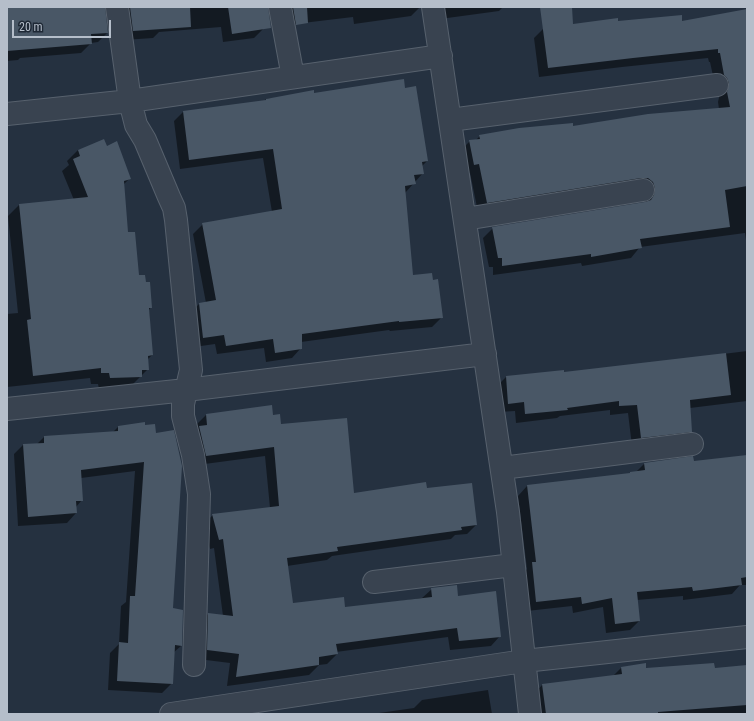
<!DOCTYPE html>
<html>
<head>
<meta charset="utf-8">
<style>
	body { margin:0 }
	#map { position:relative; width:754px; height:721px; overflow:hidden; background:#253140; font-family:"Roboto Condensed",sans-serif }
	canvas { display:block }
	.frame { position:absolute; inset:0; border:8px solid #b5beca; pointer-events:none }
	.scale { position:absolute; left:12px; top:20px; width:99px; height:18px; box-sizing:border-box; border:2px solid #b5beca; border-top:0; padding-left:5px; font-size:12px; line-height:14px; white-space:nowrap; color:#b5beca; -webkit-text-stroke:3px #1e2835; paint-order:stroke }
</style>
</head>
<body>
<div id="map">
<canvas width="754" height="721"></canvas>
<div class="frame"></div>
<div class="scale">20 m</div>
</div>
<script>
const ctx = document.querySelector('canvas').getContext('2d');
ctx.lineJoin = 'round';
function fill(path, color) { ctx.fillStyle = color; ctx.fill(path, 'evenodd'); }
function strokePath(path, color, width, dash) { ctx.strokeStyle = color; ctx.lineWidth = width; ctx.lineCap = dash ? 'butt' : 'round'; ctx.setLineDash(dash || []); ctx.stroke(path); }
fill(new Path2D(`
	M7 7H104L107 33 98 42 91 43 81 53 20 58 18 60 7 61Z
	M117 7H267L263 29 254 38 223 42 221 27 159 32 153 38 124 40Z
	M280 7H420L411 16 354 24 353 17 286 25Z
	M433 7H503L499 11 440 19Z
	M747 10V247L745 233 640 247 631 258 582 266 581 263 493 275V267H489L483 238 493 228 646 203V198L478 212 470 173 464 174 460 151 470 141 476 140 480 136 573 128 719 109 718 102 720 93 715 85 710 62H709L708 58 622 67 539 77 534 38 543 29 617 22 681 23Z
	M404 89 427 161 422 166 423 173 405 193 412 276 442 317 432 327 390 331 389 330 301 342V348L292 358 266 362 264 348 217 354 215 344 194 347 190 313 199 304 206 303 193 234 203 224 272 212 263 158 180 169 174 121 183 112 264 102 266 99 313 94Z
	M106 147 130 178 123 185 127 234 138 276 151 307 149 310 152 355 147 360 148 369 130 387 99 389 98 384H91L90 378 7 387V314L18 313 8 216 19 205 74 200 62 171 69 165 67 161 78 150Z
	M747 351V401L690 408 691 431 682 440 632 446 628 413 610 415V410L560 416 557 418 516 423 515 411 499 412 497 386 506 377 563 371V374Z
	M206 415 273 416 280 425 353 494 426 489 476 525 467 534 455 535 451 539 332 556 327 560 287 566 292 604 345 609 422 598 432 589 457 597 500 636 491 646 450 650 448 637 336 652 337 654 327 664 319 665 309 675 227 686 230 663 198 659 199 624 208 614 223 616 214 548 210 549 203 524 213 515 270 508 265 456 197 465 190 437 198 429 197 424Z
	M144 423 172 609 182 611 181 646 173 653 172 683 162 693 108 690 110 653 119 644 121 606 126 602 135 471 81 478 82 500 76 507V513L67 523 18 526 14 454 23 445 37 444 44 437 112 433 118 427Z
	M747 456V585H740L732 594 683 600V596L637 600 639 621 630 630 606 633 603 607 573 613 572 606 527 611 523 573 527 569 518 496 527 486 629 475 636 472 644 464 693 462Z
	M645 664 646 669H714L747 666V714H535L533 695 542 685 613 676 621 668Z
	M488 690 492 714H372L414 708 422 700Z`), '#0007');
fill(new Path2D(`
	M7 7H105L108 33 91 34 92 44 7 51Z
	M130 7H190L191 27 133 31Z
	M228 7H268L271 28 232 34Z
	M293 7H307L308 23 296 25Z
	M540 7H572L573 24 618 18V21L682 15V21L747 9V186L725 190 730 227 640 239 642 248 591 257V254L502 266V258H498L492 227 645 202 651 200 654 195 655 188 653 182 648 178H641L487 203 479 164 474 165 469 140 480 139 479 135 519 128 573 123V126L648 114 730 107 727 92 729 83 727 78 724 75 720 53H718V49L633 58 548 68Z
	M404 79 405 88 416 86 428 161 422 162 424 174 414 175 416 184 405 186 413 275 432 273 433 280 438 279 443 318 399 322V321L302 334V349L275 353 273 339 226 346 224 335 203 338 199 303 216 300 202 223 282 209 273 149 189 160 183 111 266 100V99L314 90V93Z
	M104 139 107 146 117 141 131 179 124 181 128 232H135L139 275H145L146 282H150L152 308H149L153 355 148 356 149 370H142V377L110 378 109 373H101V368L33 376 27 320 31 319 19 204 88 197 73 159 80 156 78 150Z
	M726 353 731 395 690 400 692 432 641 438 637 405 619 406V401L567 408 568 410 525 414 524 402 508 404 506 376 564 370V372Z
	M272 405 273 415 280 414 281 424 347 418 354 493 426 482 427 488 472 483 477 525 461 527 462 530 337 547 338 551 287 558 293 603 344 597 345 607 432 597 431 588 457 585 458 596 496 591 501 637 459 641 457 628 336 644 338 654 319 657V665L236 677 239 654 207 650 208 613 233 616 223 539 219 540 212 514 279 506 274 447 206 456 199 426 207 425 206 414Z
	M145 422V425L155 424 156 433 174 430 182 466 173 608 183 610 182 646 175 645 173 684 117 681 119 642 128 643 130 596H135L144 462 81 470 83 501H76L77 513 28 517 23 444 44 443V436L118 431V426Z
	M747 455V577L741 578 742 585 693 591 692 587 637 592 640 621 615 624 612 598 582 604 581 597 536 602 532 562H536L527 485 630 473V472L645 470 644 463 693 456 694 461Z
	M646 663V668L714 663 715 668 747 665V705L658 712V714H546L542 684 622 674 621 667Z`), '#495766');
const minor = new Path2D(`
	M117 7 130 101 136 125 145 140 169 197 174 208 176 220 191 370 183 404V416L193 455 199 494 194 665
	M280 7 293 77
	M433 7 508 512 530 714
	M7 114 130 101 441 56
	M450 120 717 85
	M465 219 643 190
	M7 409 186 390 485 354
	M502 468 692 444
	M374 582 513 565
	M171 714 524 661 747 637`);
strokePath(minor, '#57616d', 24);
strokePath(minor, '#394350', 22);
</script>
</body>
</html>
